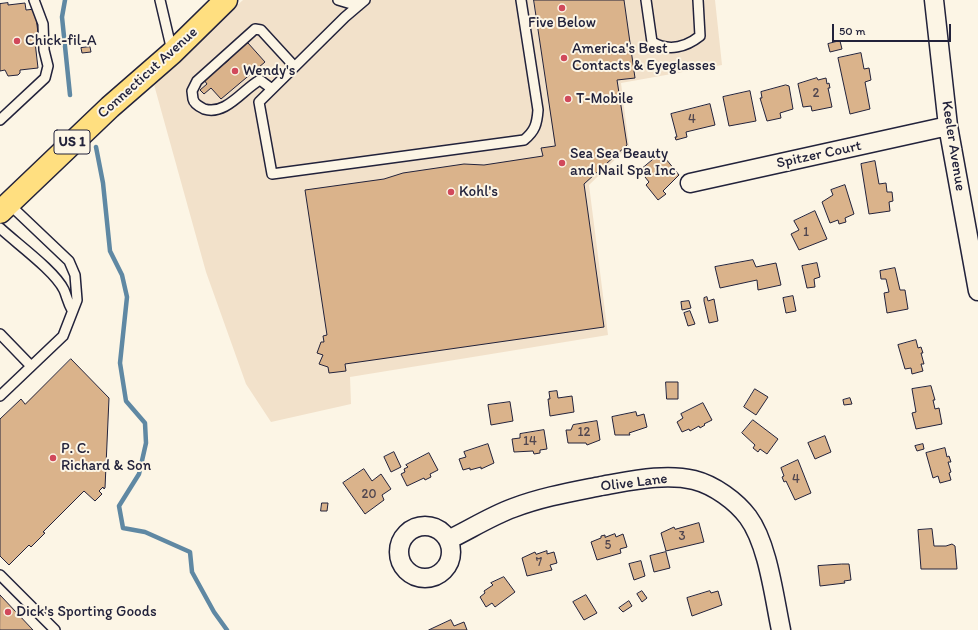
<!DOCTYPE html>
<html>
<head>
<meta charset="utf-8">
<style>
	body { margin:0 }
	#map { position:relative; width:978px; height:630px; overflow:hidden; background:#fcf5e5; font-family:Itim,sans-serif }
	canvas { display:block }
	.scale { position:absolute; left:832px; top:24px; width:119px; height:18px; box-sizing:border-box; border:2px solid #22223b; border-top:0; padding-left:5px; font-size:12px; line-height:14px; white-space:nowrap; color:#22223b; -webkit-text-stroke:3px #fcf5e5; paint-order:stroke }
</style>
</head>
<body>
<div id="map">
<canvas width="978" height="630"></canvas>
<div class="scale">50 m</div>
</div>
<script>
const ctx = document.querySelector('canvas').getContext('2d');
ctx.lineJoin = 'round';
function fill(path, color) { ctx.fillStyle = color; ctx.fill(path, 'evenodd'); }
function strokePath(path, color, width, dash) { ctx.strokeStyle = color; ctx.lineWidth = width; ctx.lineCap = dash ? 'butt' : 'round'; ctx.setLineDash(dash || []); ctx.stroke(path); }
function write(font, color, halo, rows, align = 'center') {
  ctx.font = font + ' Itim,sans-serif'; ctx.lineWidth = 4; ctx.setLineDash([]); ctx.textBaseline = 'middle'; ctx.strokeStyle = halo; ctx.fillStyle = color; for (const [text, x, y, turn = 0] of rows) {
    ctx.save(); ctx.translate(x, y); ctx.rotate((+turn || 0) * Math.PI / 180); ctx.textAlign = isNaN(turn) ? turn : align; if (halo) ctx.strokeText(text, 0, 0); ctx.fillText(text, 0, 0); ctx.restore();
  }
}
fill(new Path2D(`
	M243 0H715L722 65 621 83 629 146 589 185 608 335 350 377 351 404 271 422 246 384 206 272 153 81Z`), '#f2e1ca');
strokePath(new Path2D(`
	M65 0 62 17 70 95
	M96 147 103 183 110 251 122 275 127 297 120 363 126 401 145 423 146 443 139 474 119 506 123 528 145 532 190 552 192 572 214 612 227 630`), '#5f88a3', 4.5);
const building = new Path2D(`
	M534 0H624L635 78 617 80 627 145 584 184 604 327 345 364 346 371 329 373 328 367 319 364 323 355 317 353 321 342H324L323 336 327 335 305 190 384 179 403 173 464 164 484 165 543 156 541 148 555 146Z
	M8 3V5L25 3 26 10 35 9 39 41 35 42 38 68 20 70V73L18 75 8 76 5 70 0 71V4Z
	M840 41 842 49 830 52 828 44Z
	M246 43H248L265 62 221 99 211 88 204 94 200 90 207 84 204 80 229 60 226 57Z
	M90 47 91 52 82 53 81 48Z
	M861 53 864 69 869 68 871 80 865 82 870 109 850 114 838 58Z
	M817 78 818 80 826 78 827 84 829 83 830 88H828L832 107 812 111 811 106 803 107 798 84Z
	M786 85 789 86 793 109 780 113 781 118 767 121 760 98H762L761 92Z
	M750 91 756 121 729 126 723 97Z
	M710 104 715 125 686 132 687 137 676 140 675 137H677L671 114Z
	M661 153 679 175 663 191 666 194 658 200 646 185 649 182 645 177 649 174 643 168Z
	M875 161 879 184 886 183 887 192H892L893 201 889 202 890 211 869 214 861 164Z
	M845 185 854 214 845 218 846 222 839 224 838 220 830 223 822 202 833 195 831 190Z
	M815 211 827 239 799 250 791 234 799 230 794 221Z
	M753 260 756 267 776 263 781 285 758 290 757 280 720 288 715 267Z
	M817 263 820 277 814 279 815 287 807 288 802 266Z
	M895 268 900 290H905L908 309 887 313 884 293 889 292 886 279H881L880 271Z
	M793 296 796 311 786 313 783 298Z
	M707 297 708 301 714 299 718 321 709 323 704 301V298Z
	M689 301 691 308 682 310 681 302Z
	M690 311 695 324 688 326 684 313Z
	M916 340 918 348 921 347 923 353H921L924 364H921L923 371 912 374 911 368 905 369 898 345Z
	M71 359 109 398 105 488 104 489 103 487 99 491 102 494 95 501 84 491 43 532 45 533 31 547 29 545 9 565 0 556V419L21 399 25 404Z
	M666 382H678V399H667Z
	M931 386 935 400H933L935 409 939 408 942 424 916 429 912 413 916 412 912 389Z
	M755 389 768 397 756 415 744 407Z
	M557 391 558 398 572 396 574 412 550 416 548 399H550L549 392Z
	M850 398 852 404 844 405 843 400Z
	M510 402 513 421 491 425 488 405Z
	M703 403 712 420 704 424 705 425 700 428 699 426 690 431 689 429 682 432 677 422 683 418 681 414Z
	M636 412 637 416 644 414 647 427 629 433 630 435H615L612 417Z
	M753 420 778 439 767 454 760 449 758 452 753 448 755 445 742 433Z
	M597 421 600 440 587 445 586 443H568L566 430H571L573 425Z
	M544 430 547 449 540 450V453L534 454 533 451 514 452 512 439 520 438V434Z
	M825 436 831 452 815 459 808 443Z
	M488 444 494 463 481 469V467L470 470V468L463 470 459 459 466 457 464 452Z
	M923 444 924 449 917 451 915 446Z
	M945 448 947 457 949 456 951 462H948L951 472 949 473 951 480 940 483 938 476 933 478 926 453Z
	M394 452 401 467 391 472 384 457Z
	M429 453 438 470 430 474 431 477 425 480 424 478 407 486 401 474 405 472 404 469 408 467 406 465Z
	M798 460 811 493 795 500 786 481 784 482 782 477 784 476 781 468Z
	M364 469 372 481 381 474 391 489 382 495 384 500 365 514 343 483Z
	M322 503H328L327 511H321Z
	M699 523 704 542 666 551 661 533 674 527 675 529Z
	M932 529 934 546H946L952 544 955 546 957 569H921L918 530Z
	M615 534 616 537 623 534 627 547 620 549 621 553 597 560 591 542 601 538V536L605 535V537Z
	M547 551V554L554 552 557 563 550 565 552 570 527 576 522 558 535 552 536 554Z
	M666 552 670 568 654 572 650 556Z
	M641 561 645 576 634 580 629 564Z
	M842 564H849L851 580 844 581 845 583 820 586 818 566Z
	M504 577 515 592 495 607 492 603 486 607 480 597 485 593 484 591 493 585 491 583Z
	M642 591 647 598 642 602 637 594Z
	M710 591 711 593 718 591 722 605 692 616 687 598Z
	M0 595 33 630H0Z
	M586 595 597 613 584 620 573 602Z
	M629 601 632 606 623 612 619 608Z
	M451 620 454 626 464 622 467 630H429Z`);
fill(building, '#dab38b');
strokePath(building, '#22223b', 1);
const service = new Path2D(`
	M160 0 172 51
	M338 0 358 6 357 2
	M365 0 345 17 259 102 272 174 524 140C535 131 537 124 538 110L521 0
	M646 0 652 42C669 52 686 47 700 36L698 0
	M272 89 260 80C243 89 226 116 204 109 200 107 194 104 193 99L192 91 197 81 255 29 261 30 294 66
	M0 120 45 78 48 66 44 50 43 24 34 0
	M0 228C16 243 55 271 64 290 67 297 68 303 72 310
	M0 334 31 366
	M0 396 63 336 77 300 75 275 69 261 9 204
	M0 575 55 630`);
const minor = new Path2D(`
	M934 0 948 126 978 291
	M690 183 948 126
	M399 552a26 26 0 1 1 52 0a26 26 0 1 1-52 0Z
	M448 540C469 530 491 516 513 508 542 497 571 492 601 486 631 481 664 473 694 480 714 485 736 501 748 517 768 544 774 597 781 630`);
const primary = new Path2D(`
	M0 212 110 107 172 53 226 0`);
strokePath(service, '#22223b', 12);
strokePath(minor, '#22223b', 21);
strokePath(primary, '#22223b', 25);
strokePath(service, '#fcf5e5', 9);
strokePath(minor, '#fcf5e5', 18);
strokePath(primary, '#ffdf80', 22);
for (const [x, y, r, color] of [
	[562,8,4,"#d1495b"],
	[17,41,4,"#d1495b"],
	[564,58,4,"#d1495b"],
	[235,71,4,"#d1495b"],
	[568,99,4,"#d1495b"],
	[562,163,4,"#d1495b"],
	[451,192,4,"#d1495b"],
	[53,458,4,"#d1495b"],
	[8,612,4,"#d1495b"]
]) { const dot = new Path2D(); dot.arc(x, y, r, 0, 2 * Math.PI); ctx.fillStyle = color; ctx.fill(dot); strokePath(dot, '#fcf5e5', 1.5); }
write('13px', '#50464f', null, [
	["2",816,94],
	["4",692,120],
	["1",806,233],
	["12",584,433],
	["14",530,442],
	["4",796,480],
	["20",369,495],
	["3",682,537],
	["5",608,546],
	["7",539,563]
]);
for (const [x, y, w] of [
	[72,142,36]
]) { const box = new Path2D(); box.roundRect(x - w / 2, y - 12, w, 24, 3); ctx.fillStyle = '#fcf5e5'; ctx.fill(box); strokePath(box, '#22223b', 1); }
write('bold 14px', '#22223b', null, [
	["US 1",72,142]
]);
write('15px', '#22223b', '#fcf5e5', [
	["Five Below",562,23,"center"],
	["Chick-fil-A",25,41],
	["America's Best",572,49],
	["Contacts & Eyeglasses",572,66],
	["Wendy's",243,71],
	["T-Mobile",576,99],
	["Sea Sea Beauty",570,154],
	["and Nail Spa Inc",570,171],
	["Kohl's",459,192],
	["P. C.",61,449],
	["Richard & Son",61,466],
	["Dick's Sporting Goods",16,612]
], 'left');
write('15px', '#22223b', '#fcf5e5', [
	["Connecticut Avenue",148,73,-42],
	["Keeler Avenue",953,146,81],
	["Spitzer Court",819,155,-12],
	["Olive Lane",634,483,-7]
]);
</script>
</body>
</html>
